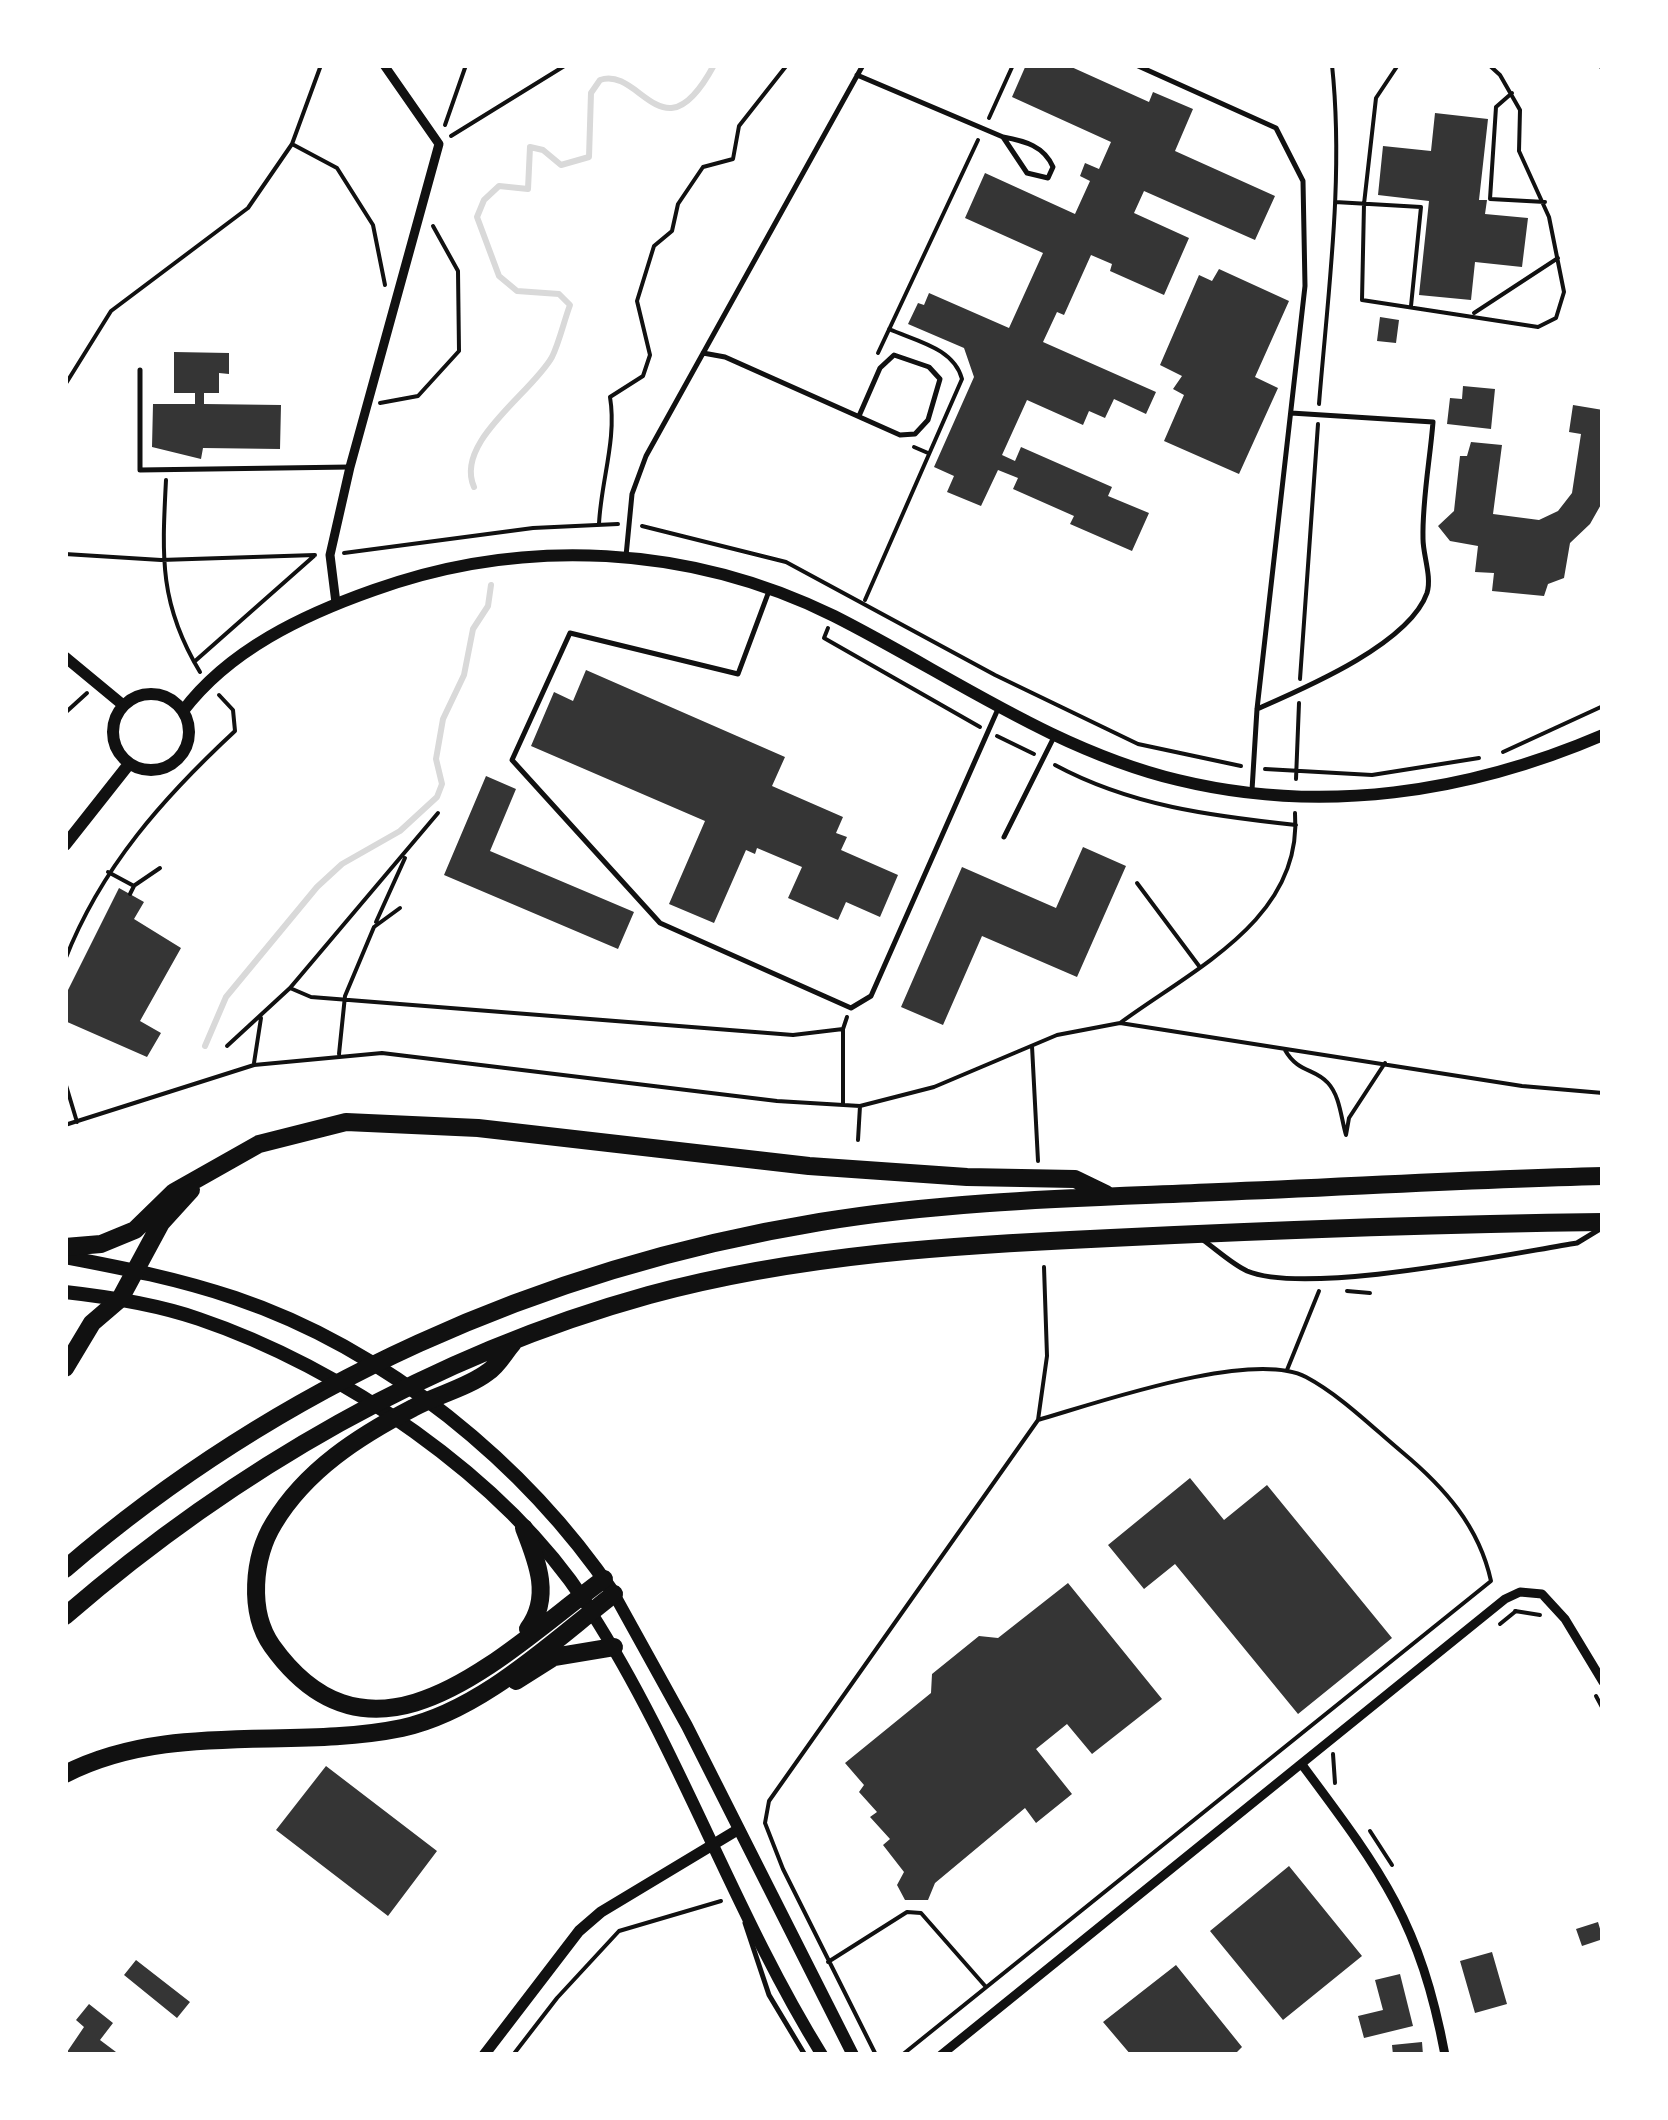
<!DOCTYPE html>
<html>
<head>
<meta charset="utf-8">
<style>
	body { margin:0 }
	#map { position:relative; width:1668px; height:2120px; overflow:hidden; background:#fff; font-family:"Titillium Web",sans-serif }
	canvas { display:block }
	.frame { position:absolute; inset:0; border:68px solid #fff; pointer-events:none }
</style>
</head>
<body>
<div id="map">
<canvas width="1668" height="2120"></canvas>
<div class="frame"></div>
</div>
<script>
const ctx = document.querySelector('canvas').getContext('2d');
ctx.lineJoin = 'round';
function strokePath(path, color, width, dash) { ctx.strokeStyle = color; ctx.lineWidth = width; ctx.lineCap = dash ? 'butt' : 'round'; ctx.setLineDash(dash || []); ctx.stroke(path); }
function fill(path, color) { ctx.fillStyle = color; ctx.fill(path, 'evenodd'); }
strokePath(new Path2D(`
	M474 487C454 442 532 393 552 357 559 343 564 321 570 305L559 294 517 291 499 276 477 217 484 200 499 186 528 189 530 147 543 150 561 165 589 157 591 93 600 80C641 66 663 160 714 65
	M205 1046 226 997 317 887 342 864 400 831 437 797 442 784 436 759 443 719 464 675 473 629 488 606 491 585`), '#d9d9d9', 6);
fill(new Path2D(`
	M1026 65H1067L1149 102 1153 92 1193 109 1175 151 1275 196 1255 240 1144 191 1134 213 1189 238 1164 295 1110 271 1112 264 1091 255 1064 315 1057 312 1043 342 1156 392 1146 414 1114 399 1105 418 1089 411 1083 425 1027 400 1002 455 1015 461 1021 447 1112 487 1108 496 1149 513 1132 551 1070 524 1074 516 1013 489 1018 478 998 470 981 506 947 492 954 476 934 467 974 377 964 348 908 324 918 303 924 305 929 293 1009 328 1043 253 965 218 985 173 1075 214 1090 181 1080 176 1085 163 1099 169 1111 142 1012 97Z
	M1435 113 1488 119 1479 200H1487L1485 214 1528 218 1522 267 1475 262 1471 300 1419 295 1429 201 1378 195 1383 146 1431 151Z
	M1219 269 1289 301 1255 377 1278 388 1239 474 1164 441 1184 395 1173 389 1182 376 1160 365 1199 275 1212 281Z
	M1380 317 1399 320 1396 343 1377 341Z
	M174 352 229 353V374L219 373V393H204V404L281 405 280 449 203 448 201 459 152 447 153 404H195V393H174Z
	M1463 386 1495 389 1491 429 1447 424 1450 398 1462 399Z
	M1573 405 1603 410V501L1590 524 1570 543 1564 578 1548 584 1544 596 1492 591 1494 573 1475 572 1478 546 1450 541 1438 526 1454 511 1460 456H1467L1471 442 1502 445 1493 514 1539 520 1558 511 1572 493 1581 434 1569 432Z
	M586 670 785 757 772 786 843 817 836 833 847 837 841 850 898 875 880 917 846 902 838 920 788 898 802 867 757 848 755 854 746 850 714 923 669 904 705 821 531 746 554 692 573 701Z
	M486 776 516 789 490 851 634 912 618 949 444 875Z
	M1083 847 1126 866 1077 977 982 936 943 1025 901 1007 962 867 1056 908Z
	M119 888 144 902 134 919 181 948 140 1021 161 1033 147 1057 65 1021V996Z
	M1190 1478 1224 1520 1267 1485 1392 1638 1298 1714 1175 1564 1144 1589 1108 1545Z
	M1068 1583 1162 1699 1092 1754 1067 1724 1036 1749 1072 1794 1036 1823 1025 1808 935 1883 928 1900H905L897 1885 904 1872 883 1845 890 1839 870 1817 877 1812 859 1792 864 1785 845 1763 931 1693 932 1674 979 1636 998 1638Z
	M326 1766 437 1851 388 1916 276 1830Z
	M1289 1866 1362 1956 1283 2020 1210 1931Z
	M1598 1922 1603 1939 1582 1946 1576 1929Z
	M1492 1952 1507 2004 1475 2013 1460 1961Z
	M136 1960 190 2002 177 2018 124 1975Z
	M1176 1965 1242 2047 1234 2055H1131L1103 2022Z
	M1400 1974 1413 2026 1364 2038 1358 2016 1383 2010 1375 1980Z
	M89 2004 113 2023 100 2040 120 2055H65L84 2027 76 2020Z
	M1422 2042 1423 2055H1393L1392 2045Z`), '#353535');
strokePath(new Path2D(`
	M1398 65 1376 98 1364 204 1362 300 1538 327 1556 318 1564 292 1549 217 1519 151 1520 110 1500 75 1489 65
	M1599 65 1603 69
	M1512 93 1496 107 1490 199 1545 202
	M989 118 1013 65
	M445 125 466 65
	M451 136 566 65
	M292 144 337 168 373 225 385 285
	M1335 202 1421 207 1411 306
	M1474 313 1558 258
	M878 353 978 140
	M65 385 111 311 248 208 292 144 321 65
	M380 403 418 396 459 351 458 271 433 226
	M1319 404C1328 292 1344 177 1332 65
	M914 447 928 453
	M166 480C162 557 159 604 200 672
	M599 524C601 481 617 439 610 397L643 376 650 355 637 301 654 246 672 231 678 204 703 167 733 159 739 126 787 65
	M642 526 786 562 995 675 1138 744 1241 766
	M344 553 533 528 618 524
	M65 554 161 560 315 555
	M865 600 962 379C954 348 916 341 889 329
	M828 628 824 638 980 727
	M194 662 314 556
	M1300 679 1318 424
	M65 713 87 693
	M997 736 1034 754
	M1503 752 1603 706
	M1055 765C1131 806 1212 816 1296 825
	M1265 769 1372 775 1479 758
	M1296 779 1299 703
	M108 872 134 886 130 894
	M1137 883 1199 966
	M135 885 160 868
	M376 922 405 858
	M65 960C101 867 164 797 235 731L233 710 219 695
	M290 988 438 813
	M1120 1023C1193 969 1303 919 1295 813
	M227 1046 290 988 311 997 793 1035 843 1029
	M1032 1046 1038 1161
	M1285 1050C1298 1073 1315 1068 1328 1083 1340 1096 1341 1118 1346 1135L1349 1118 1385 1063
	M339 1054 345 996 374 927 400 908
	M254 1063 261 1018
	M65 1082 77 1122
	M843 1105V1029L847 1017
	M65 1125 254 1065 382 1053 777 1101 860 1106 934 1087 1057 1035 1120 1023 1522 1086 1603 1093
	M858 1140 860 1106
	M1347 1291 1370 1293
	M1287 1370 1319 1291
	M1515 1611 1540 1615
	M1500 1624 1516 1611
	M1596 1696 1603 1709
	M1333 1754 1335 1783
	M1370 1831 1392 1865
	M828 1962 907 1912 921 1913 986 1987
	M513 2055 557 1998 619 1931 721 1901
	M876 2055 783 1869 765 1823 769 1801 1038 1420 1047 1356 1044 1267
	M902 2055 1491 1581C1479 1526 1444 1487 1402 1452 1372 1427 1340 1395 1306 1377 1251 1349 1097 1403 1038 1420`), '#111', 4);
strokePath(new Path2D(`
	M1136 65 1276 128 1303 181 1305 286 1257 709 1252 790
	M857 75 1003 137 1027 173 1048 178 1053 167C1044 146 1025 141 1003 137
	M703 353 725 357 900 435 915 434 928 420 940 379 929 367 894 355 880 368 859 416
	M140 370V470L350 467
	M626 556 632 494 646 456 863 65
	M769 591 738 674 570 633 512 760 660 923 851 1008 871 996 998 709
	M1257 709C1305 688 1409 644 1427 593 1432 577 1423 555 1423 539 1422 501 1430 460 1433 422L1291 413
	M1004 837 1054 737
	M1203 1240C1217 1250 1232 1264 1247 1271 1306 1296 1508 1254 1577 1243L1600 1229
	M745 1923 769 1995 805 2055`), '#111', 5);
strokePath(new Path2D(`
	M336 603 330 555 350 467 439 144 384 65
	M1303 1766C1382 1872 1420 1922 1445 2055
	M941 2055 1505 1599 1520 1592 1542 1594 1565 1619 1603 1682`), '#111', 9);
strokePath(new Path2D(`
	M65 657 123 705
	M484 2055 579 1931 601 1912 739 1829`), '#111', 11);
strokePath(new Path2D(`
	M113 732a38 38 0 1 1 76 0a38 38 0 1 1-76 0Z
	M183 711C229 650 303 615 374 590 524 536 690 545 834 616 947 673 1053 750 1178 780 1322 815 1468 793 1603 735
	M65 845 129 764
	M614 1594 687 1726 853 2055
	M591 1612C681 1753 734 1913 822 2055`), '#111', 12);
strokePath(new Path2D(`
	M65 1257C123 1268 179 1279 235 1298 386 1349 526 1464 614 1594
	M65 1292C110 1297 156 1304 199 1319 341 1367 503 1477 586 1603`), '#111', 14);
strokePath(new Path2D(`
	M65 1247 101 1244 135 1230 174 1192 259 1144 346 1122 478 1128 809 1166 967 1177 1075 1179 1106 1194
	M513 1343C505 1352 498 1366 488 1372 467 1388 436 1395 413 1408 359 1436 306 1470 274 1523 253 1557 248 1612 272 1646 375 1790 505 1651 604 1579
	M65 1368 92 1323 120 1299 161 1223 191 1190
	M524 1528C537 1561 552 1597 528 1629
	M65 1569C280 1384 541 1268 820 1222 952 1200 1086 1198 1219 1192 1347 1187 1475 1179 1603 1176
	M65 1616C234 1470 432 1355 649 1295 800 1254 955 1245 1111 1238 1275 1230 1439 1224 1603 1222
	M516 1681 554 1657 614 1647
	M65 1774C170 1720 291 1751 402 1728 481 1711 552 1642 614 1594`), '#111', 18);
</script>
</body>
</html>
